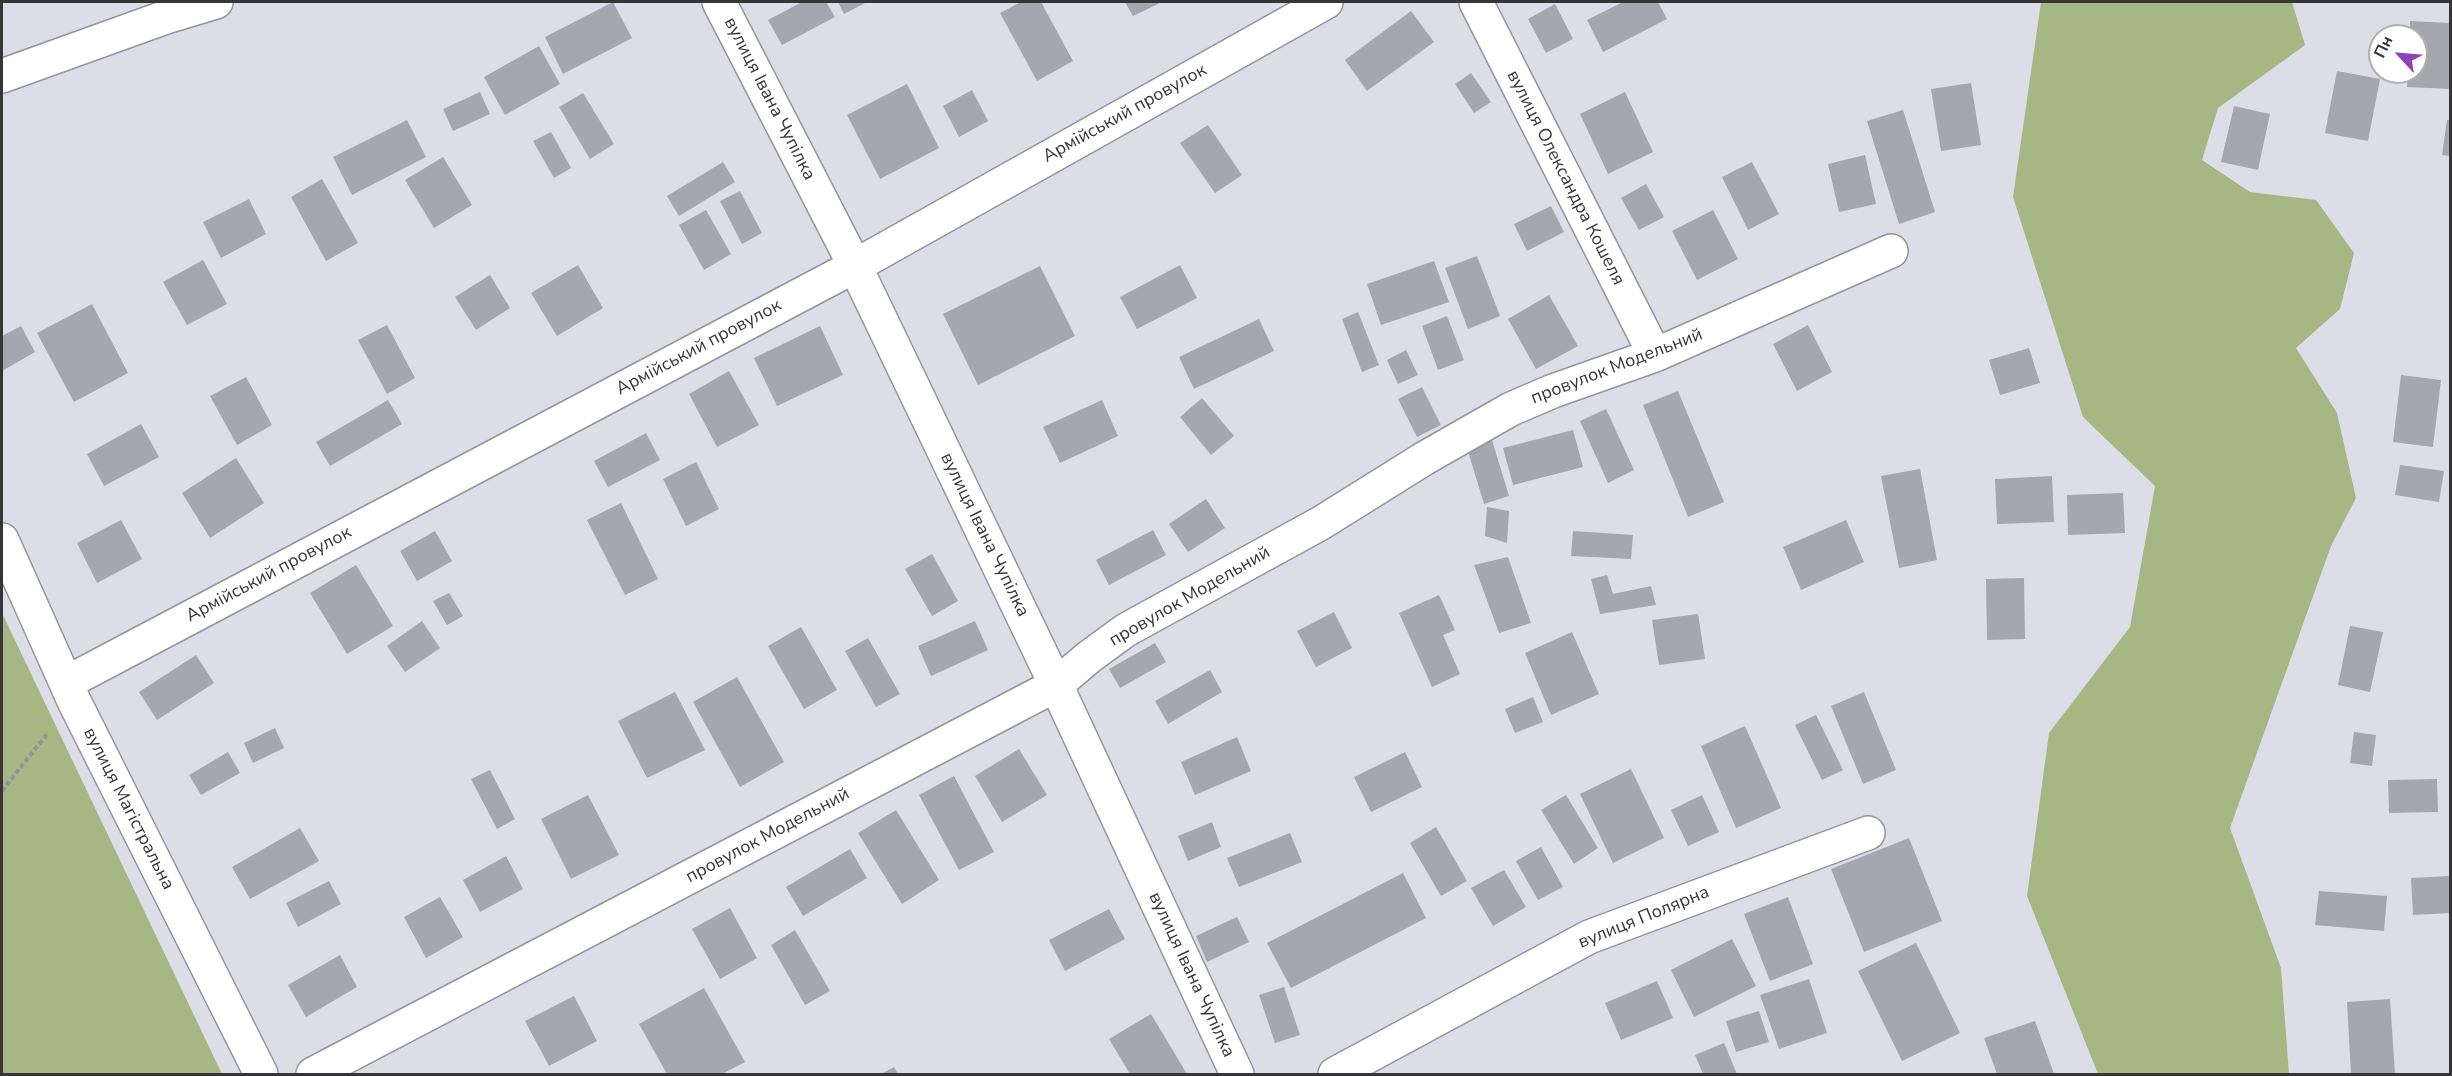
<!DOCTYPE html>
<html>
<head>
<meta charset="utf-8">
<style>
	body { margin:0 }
	#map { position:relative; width:2452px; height:1076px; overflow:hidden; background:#dddde7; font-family:"Nunito Sans",sans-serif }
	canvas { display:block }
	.frame { position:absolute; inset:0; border:3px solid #363639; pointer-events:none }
	.north { position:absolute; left:2368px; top:24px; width:60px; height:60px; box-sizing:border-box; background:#fff; border:2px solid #afafb0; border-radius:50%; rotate:296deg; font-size:16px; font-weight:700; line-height:24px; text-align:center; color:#363639 }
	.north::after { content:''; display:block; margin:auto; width:21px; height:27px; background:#8a44b8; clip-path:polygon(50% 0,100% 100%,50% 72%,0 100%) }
</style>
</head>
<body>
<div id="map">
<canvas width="2452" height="1076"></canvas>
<div class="frame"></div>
<div class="north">Пн</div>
</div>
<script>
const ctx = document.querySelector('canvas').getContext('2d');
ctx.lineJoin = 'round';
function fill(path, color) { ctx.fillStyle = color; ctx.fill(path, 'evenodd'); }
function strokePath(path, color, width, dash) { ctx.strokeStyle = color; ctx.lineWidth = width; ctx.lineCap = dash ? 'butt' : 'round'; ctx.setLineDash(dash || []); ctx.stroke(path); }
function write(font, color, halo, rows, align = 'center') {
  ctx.font = font + ' "Nunito Sans",sans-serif'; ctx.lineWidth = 6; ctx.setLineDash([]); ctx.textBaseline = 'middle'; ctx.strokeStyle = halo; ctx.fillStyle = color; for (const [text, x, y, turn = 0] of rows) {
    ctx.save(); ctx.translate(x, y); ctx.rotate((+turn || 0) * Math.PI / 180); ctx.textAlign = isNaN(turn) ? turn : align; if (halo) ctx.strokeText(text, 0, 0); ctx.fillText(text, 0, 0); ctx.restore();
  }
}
fill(new Path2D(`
	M2041 2H2292L2305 45 2218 108 2202 160 2250 192 2316 200 2354 253 2340 309 2296 348 2337 413 2356 498 2331 546 2230 828 2281 968 2289 1074H2098L2027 896 2049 733 2130 627 2155 486 2083 417 2013 197Z
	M2 613 222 1074H2Z`), '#a6b783');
fill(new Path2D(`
	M613 2 632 38 563 74 545 37Z
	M802 2H826L835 17 782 45 768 20Z
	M838 2H867L844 14Z
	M1021 2H1041L1073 61 1037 81 1000 13Z
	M1125 2H1162L1133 16Z
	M1623 2H1658L1667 19 1603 52 1587 20Z
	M1555 4 1573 39 1546 53 1528 19Z
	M1411 11 1434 42 1367 91 1345 60Z
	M2410 21 2450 23V89L2407 87 2408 72H2416V36H2410Z
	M539 46 560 84 505 115 484 77Z
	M2337 71 2380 79 2368 141 2325 133Z
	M1471 73 1491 102 1474 113 1455 84Z
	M1971 83 1981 145 1941 151 1931 89Z
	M907 84 939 148 880 179 847 115Z
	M972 90 988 121 959 137 943 106Z
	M480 92 490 114 453 131 443 109Z
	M1625 92 1653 152 1608 174 1580 114Z
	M583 93 614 144 590 159 559 107Z
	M2234 106 2270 114 2258 170 2221 162Z
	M1903 110 1935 212 1899 224 1867 121Z
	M407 120 426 157 352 195 333 157Z
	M2447 120H2450V156L2442 155Z
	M1208 125 1242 175 1215 193 1180 143Z
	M551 132 571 168 554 178 533 141Z
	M1865 155 1876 204 1839 212 1828 164Z
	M443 157 472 205 434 228 405 180Z
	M723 162 735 182 679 216 667 196Z
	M1752 162 1779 214 1748 230 1722 177Z
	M322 179 358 243 326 261 291 197Z
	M1646 184 1664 217 1639 230 1621 198Z
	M740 191 762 233 742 244 720 201Z
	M249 199 266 234 221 258 203 222Z
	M1551 206 1564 232 1527 251 1514 224Z
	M706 210 731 254 704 270 679 225Z
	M1713 210 1738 259 1697 280 1672 231Z
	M1477 256 1500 316 1468 329 1445 268Z
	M203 260 227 304 187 325 163 282Z
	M1434 261 1449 302 1381 325 1367 284Z
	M578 265 603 308 557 336 531 293Z
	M1180 265 1197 298 1137 329 1120 297Z
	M1040 266 1075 336 978 385 943 314Z
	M490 275 510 308 476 330 455 297Z
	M1549 295 1578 346 1536 369 1508 319Z
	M92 304 128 373 74 402 37 333Z
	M1358 312 1379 365 1362 372 1342 319Z
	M1447 316 1464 360 1438 370 1422 326Z
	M1259 319 1274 351 1194 389 1179 357Z
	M387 325 415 378 387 394 358 340Z
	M1808 325 1832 372 1797 391 1773 344Z
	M21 326 35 352 2 371V336Z
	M820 326 843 375 777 406 754 358Z
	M2029 348 2040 383 2000 395 1989 360Z
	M1406 350 1418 375 1398 384 1387 360Z
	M729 371 759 425 717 447 689 394Z
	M2401 375 2441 380 2433 447 2393 442Z
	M246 377 272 425 237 445 210 396Z
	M1422 387 1441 425 1417 437 1398 399Z
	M1678 391 1724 502 1688 517 1643 405Z
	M1202 398 1234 436 1211 455 1180 417Z
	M388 400 402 424 330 466 316 442Z
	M1102 400 1118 436 1060 463 1043 427Z
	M1606 409 1634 470 1608 483 1580 421Z
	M141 424 159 457 104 486 87 454Z
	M1573 430 1583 467 1513 485 1503 448Z
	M646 433 660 460 608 487 594 461Z
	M1492 440 1509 496 1484 504 1467 448Z
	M236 458 264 503 210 538 182 493Z
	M696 462 719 509 686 526 663 479Z
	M2400 465 2444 471 2439 502 2395 495Z
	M1920 469 1937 560 1899 568 1881 476Z
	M2052 476 2054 522 1997 524 1995 479Z
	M2123 493 2125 533 2068 535 2067 495Z
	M1206 499 1225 528 1188 552 1169 524Z
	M621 503 658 579 625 595 587 520Z
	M1487 507 1509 511 1507 543 1485 536Z
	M121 520 142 559 97 583 77 543Z
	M1846 520 1864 562 1801 590 1783 547Z
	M1153 530 1166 555 1109 585 1096 560Z
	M435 531 452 561 417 581 400 551Z
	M1573 531 1633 535 1631 559 1571 556Z
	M932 554 958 601 932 616 905 569Z
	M1508 557 1531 623 1499 633 1474 565Z
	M356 565 393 626 347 654 310 593Z
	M1607 575 1613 594 1651 586 1656 605 1600 614 1591 579Z
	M2024 578 2025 639 1987 640 1986 579Z
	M449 593 463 616 447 625 433 601Z
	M1439 595 1455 630 1443 635 1460 674 1432 687 1399 613Z
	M1334 612 1352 648 1316 667 1297 631Z
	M1698 614 1705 659 1659 665 1652 620Z
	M422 621 440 648 405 672 387 646Z
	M975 621 988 650 931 676 918 646Z
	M2350 626 2383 632 2370 692 2338 685Z
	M801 627 837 690 804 709 768 646Z
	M1572 632 1599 694 1551 715 1525 653Z
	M868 638 900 694 876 707 845 651Z
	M1155 643 1166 662 1120 688 1109 669Z
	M196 655 214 683 157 720 139 692Z
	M1210 670 1222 692 1168 724 1155 701Z
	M737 677 784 762 740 787 693 702Z
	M675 692 705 750 647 778 618 721Z
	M1864 692 1896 770 1863 784 1831 706Z
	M1533 697 1543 722 1515 733 1505 709Z
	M1816 715 1843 770 1822 780 1795 725Z
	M1745 726 1781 808 1736 828 1701 746Z
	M275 728 284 748 253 763 244 743Z
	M2354 732 2376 735 2372 766 2350 763Z
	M1237 737 1251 771 1195 795 1181 762Z
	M1019 749 1047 795 1002 822 975 776Z
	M228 752 240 773 201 795 189 775Z
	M1405 752 1422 787 1371 812 1354 777Z
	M1631 769 1664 838 1613 863 1580 794Z
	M490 770 515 819 497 829 471 779Z
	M954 776 994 852 959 870 919 795Z
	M2437 779 2438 812 2389 813 2388 780Z
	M588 795 619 855 571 879 541 819Z
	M1566 795 1598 848 1574 864 1541 810Z
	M1702 795 1719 832 1688 846 1671 810Z
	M896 810 939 880 902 904 858 833Z
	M1212 822 1221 847 1188 861 1178 836Z
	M1436 827 1467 881 1441 896 1410 843Z
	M300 828 319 861 250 899 232 867Z
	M1290 833 1302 862 1239 887 1227 858Z
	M1909 838 1942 921 1864 952 1831 869Z
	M1541 847 1563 887 1538 900 1516 861Z
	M850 849 867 878 803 916 786 887Z
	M506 856 523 889 480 912 463 880Z
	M1504 870 1526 907 1493 926 1471 888Z
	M1403 873 1426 918 1291 988 1267 943Z
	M2450 876V913L2413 915 2411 878Z
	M329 881 341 904 298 927 286 903Z
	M2319 891 2387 896 2384 931 2315 925Z
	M440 897 463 937 426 958 404 917Z
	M1788 897 1813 964 1770 981 1744 914Z
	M730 908 757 958 720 979 692 929Z
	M1109 909 1125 939 1065 971 1049 940Z
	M1237 917 1249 942 1207 962 1196 936Z
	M795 930 830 991 805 1005 771 945Z
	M1732 939 1756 986 1694 1017 1671 970Z
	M1916 943 1960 1033 1902 1061 1858 971Z
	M340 955 357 987 306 1017 288 985Z
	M1809 979 1827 1033 1779 1049 1760 995Z
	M1657 981 1673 1018 1621 1040 1605 1003Z
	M1284 987 1300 1035 1275 1043 1259 995Z
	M704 988 745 1062 722 1074H667L639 1024Z
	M574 996 597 1041 549 1066 525 1021Z
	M2390 999 2395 1074H2351L2347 1002Z
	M1759 1011 1769 1042 1736 1052 1726 1021Z
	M1151 1014 1187 1074H1130L1109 1039Z
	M2035 1021 2054 1074H1997L1984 1038Z
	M1724 1043 1737 1074H1703L1695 1055Z
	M894 1067 898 1074H881Z`), '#a6a6af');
const street = new Path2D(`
	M719 2 855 266 1056 685 1237 1074
	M1476 2 1655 355
	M2 76 166 17 216 2
	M2 540 74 701 261 1074
	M66 683 855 266 1326 2
	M313 1074 1056 685 1089 657 1126 630 1321 523 1425 458 1511 409 1553 391 1655 355 1891 251
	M1335 1074 1589 937 1868 833`);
strokePath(street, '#94949d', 36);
strokePath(new Path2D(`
	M2 791 47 734`), '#919198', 4, [4.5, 3]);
strokePath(street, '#fff', 33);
write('18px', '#363639', '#fff', [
	["вулиця Івана Чупілка",769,99,63],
	["Армійський провулок",1125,114,-29],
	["вулиця Олександра Кошеля",1565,178,63],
	["Армійський провулок",699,348,-28],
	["провулок Модельний",1617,367,-21],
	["вулиця Івана Чупілка",984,535,64],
	["Армійський провулок",269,575,-28],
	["провулок Модельний",1190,597,-30],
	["вулиця Магістральна",128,809,63],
	["провулок Модельний",768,836,-28],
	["вулиця Полярна",1644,918,-22],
	["вулиця Івана Чупілка",1191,975,65]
]);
</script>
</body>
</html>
